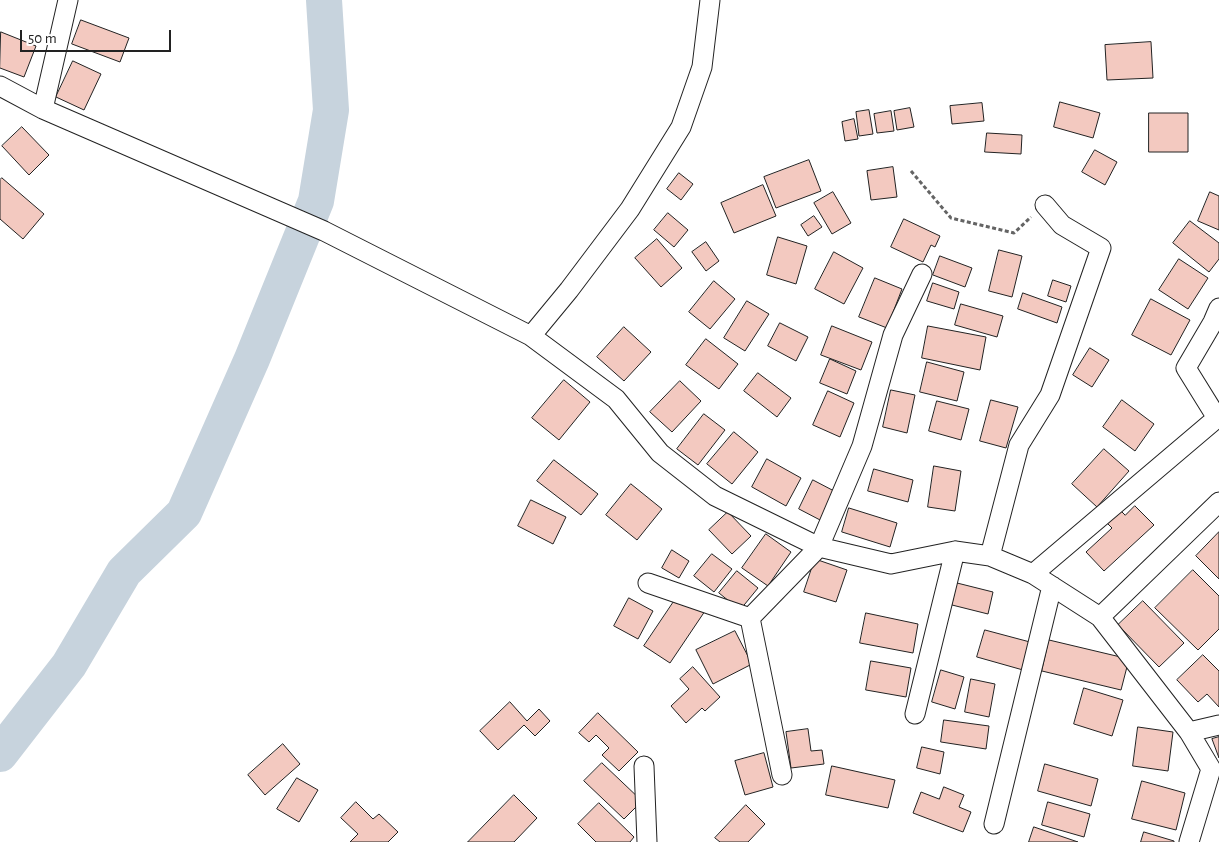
<!DOCTYPE html>
<html>
<head>
<meta charset="utf-8">
<style>
	body { margin:0 }
	#map { position:relative; width:1219px; height:842px; overflow:hidden; background:#fff; font-family:"Alegreya Sans",sans-serif }
	canvas { display:block }
	.scale { position:absolute; left:20px; top:30px; width:151px; height:22px; box-sizing:border-box; border:2px solid #222; border-top:0; padding-left:6px; font-size:15px; line-height:18px; white-space:nowrap; color:#222; -webkit-text-stroke:4px #fff; paint-order:stroke }
</style>
</head>
<body>
<div id="map">
<canvas width="1219" height="842"></canvas>
<div class="scale">50 m</div>
</div>
<script>
const ctx = document.querySelector('canvas').getContext('2d');
ctx.lineJoin = 'round';
function strokePath(path, color, width, dash) { ctx.strokeStyle = color; ctx.lineWidth = width; ctx.lineCap = dash ? 'butt' : 'round'; ctx.setLineDash(dash || []); ctx.stroke(path); }
function fill(path, color) { ctx.fillStyle = color; ctx.fill(path, 'evenodd'); }
strokePath(new Path2D(`
	M0 754 69 665 124 572 184 513 252 359 316 201 331 110 324 0`), '#c7d3dd', 36);
const building = new Path2D(`
	M81 20 129 38 120 62 72 44Z
	M1 32 36 46 24 77 0 68Z
	M1151 42 1153 78 1107 80 1105 45Z
	M73 61 101 74 84 110 56 97Z
	M1060 102 1100 113 1093 138 1054 127Z
	M982 103 984 121 952 124 950 106Z
	M910 108 914 127 897 130 894 111Z
	M869 110 873 134 859 136 856 112Z
	M891 111 894 131 877 133 874 114Z
	M1149 113H1188V152H1149Z
	M854 119 858 139 845 141 842 122Z
	M22 127 49 155 29 175 2 146Z
	M987 133 1022 135 1021 154 985 152Z
	M1095 150 1117 162 1105 185 1082 172Z
	M809 160 821 191 776 208 764 177Z
	M893 167 897 197 871 200 867 171Z
	M679 173 693 184 681 200 667 189Z
	M2 178 44 214 23 239 0 219V180Z
	M763 185 776 216 734 233 721 203Z
	M833 192 851 223 832 234 814 203Z
	M1210 192 1219 196V230L1198 221Z
	M668 213 688 230 674 247 654 230Z
	M814 216 822 227 808 236 801 225Z
	M904 219 940 236 935 247 931 245 923 262 891 247Z
	M1190 221 1219 243V259L1209 272 1173 243Z
	M778 237 807 246 796 284 767 275Z
	M657 239 682 268 661 287 635 258Z
	M706 242 719 261 706 271 692 252Z
	M999 250 1022 256 1012 297 989 291Z
	M834 252 863 268 844 304 815 289Z
	M940 256 972 268 965 287 933 275Z
	M1179 259 1208 278 1188 309 1159 290Z
	M875 278 902 289 887 328 859 317Z
	M1053 280 1071 286 1066 302 1048 296Z
	M714 281 735 299 710 329 689 312Z
	M933 283 959 292 954 309 927 301Z
	M1023 293 1062 307 1057 323 1018 309Z
	M1151 299 1190 320 1171 355 1132 335Z
	M747 301 769 314 745 351 724 338Z
	M961 304 1003 316 997 337 955 325Z
	M780 323 808 337 796 361 768 346Z
	M832 326 872 342 861 370 821 355Z
	M928 326 986 337 980 370 922 358Z
	M624 327 651 352 624 381 597 357Z
	M706 339 738 364 719 389 686 365Z
	M1090 348 1109 360 1092 387 1073 375Z
	M830 359 856 371 847 394 820 383Z
	M927 362 964 372 957 401 920 392Z
	M758 373 791 398 777 417 744 391Z
	M564 380 590 402 559 440 532 418Z
	M680 381 701 401 672 432 650 412Z
	M891 390 915 395 907 433 883 427Z
	M828 391 854 403 840 437 813 425Z
	M991 400 1018 407 1006 448 980 441Z
	M1122 400 1154 424 1135 451 1103 427Z
	M937 401 969 409 961 440 929 431Z
	M704 414 725 430 698 465 677 449Z
	M734 432 758 452 732 484 707 464Z
	M1104 449 1129 471 1097 507 1072 484Z
	M767 459 801 478 786 506 752 487Z
	M554 460 598 494 581 515 537 481Z
	M934 466 961 471 955 511 928 507Z
	M874 469 913 480 908 502 868 491Z
	M813 480 836 492 822 521 799 509Z
	M631 484 662 509 637 540 606 515Z
	M531 500 566 517 553 544 518 526Z
	M1135 506 1154 525 1104 571 1086 552 1112 528 1105 521 1119 509 1125 515Z
	M849 508 897 523 890 547 842 532Z
	M728 512 751 536 732 554 709 530Z
	M1219 532V579L1196 556Z
	M766 534 791 552 768 586 742 568Z
	M672 550 689 561 679 578 662 568Z
	M712 554 732 569 714 592 694 576Z
	M815 559 847 570 836 602 804 592Z
	M1193 570 1219 596V629L1198 650 1155 608Z
	M737 571 758 588 740 610 719 593Z
	M957 583 993 592 988 614 952 605Z
	M679 594 705 611 670 663 644 646Z
	M629 598 653 611 638 639 614 626Z
	M1143 601 1184 643 1159 667 1118 625Z
	M866 613 918 624 913 653 860 643Z
	M985 630 1030 642 1023 670 977 657Z
	M735 631 752 664 713 684 696 650Z
	M1049 640 1129 659 1121 690 1042 671Z
	M1203 655 1219 671V707L1207 694 1198 702 1177 680Z
	M871 661 911 668 906 697 866 690Z
	M693 667 720 697 705 711 702 708 686 723 671 706 689 689 680 679Z
	M941 670 964 677 955 709 932 702Z
	M971 679 995 684 989 717 965 712Z
	M1084 688 1123 700 1112 736 1074 724Z
	M510 702 527 721 539 709 550 721 535 736 524 725 498 750 480 731Z
	M598 713 638 752 619 771 602 755 609 748 596 735 589 742 579 733Z
	M944 720 989 726 986 749 941 742Z
	M1138 727 1173 732 1168 771 1133 766Z
	M808 729 811 751 822 750 824 764 791 768 786 732Z
	M1219 737V758L1212 739Z
	M283 744 300 764 265 795 248 775Z
	M922 747 944 752 940 774 917 768Z
	M764 753 773 787 745 795 735 761Z
	M602 763 642 801 624 819 584 781Z
	M1045 764 1098 779 1091 806 1038 791Z
	M832 766 895 780 888 808 826 795Z
	M297 778 318 790 299 822 277 809Z
	M1142 781 1185 793 1176 830 1132 819Z
	M944 787 964 795 959 807 971 812 963 832 913 813 921 792 939 799Z
	M514 795 537 818 514 842H468Z
	M356 802 373 819 379 814 398 832 388 842H350L358 834 341 818Z
	M1048 802 1090 814 1084 837 1042 825Z
	M599 803 634 837 630 842H596L578 824Z
	M746 805 765 824 748 842H720L715 838Z
	M1034 827 1078 842H1029Z
	M1144 832 1174 841V842H1141Z`);
fill(building, '#f3c9c0');
strokePath(building, '#222', 1);
const street = new Path2D(`
	M0 86 43 109 324 231 531 336 616 399 660 453 715 496 819 547 891 564 955 551 990 556 1033 574 1100 617 1189 732 1211 769 1189 842
	M43 109 68 0
	M531 336 569 290 630 209 681 127 702 67 710 0
	M990 556 1019 445 1050 395 1101 248 1062 225 1045 205
	M1033 574 1217 418 1186 368 1213 322 1219 308
	M648 583 750 618 782 775
	M1100 617 1219 502
	M750 618 819 547 862 446 893 335 922 274
	M915 714 955 551
	M1189 732 1219 725
	M644 766 647 842
	M994 824 1052 586`);
strokePath(street, '#222', 21);
strokePath(new Path2D(`
	M911 171 951 218 1014 233 1031 217`), '#646464', 3, [4, 2.5]);
strokePath(street, '#fff', 19);
</script>
</body>
</html>
